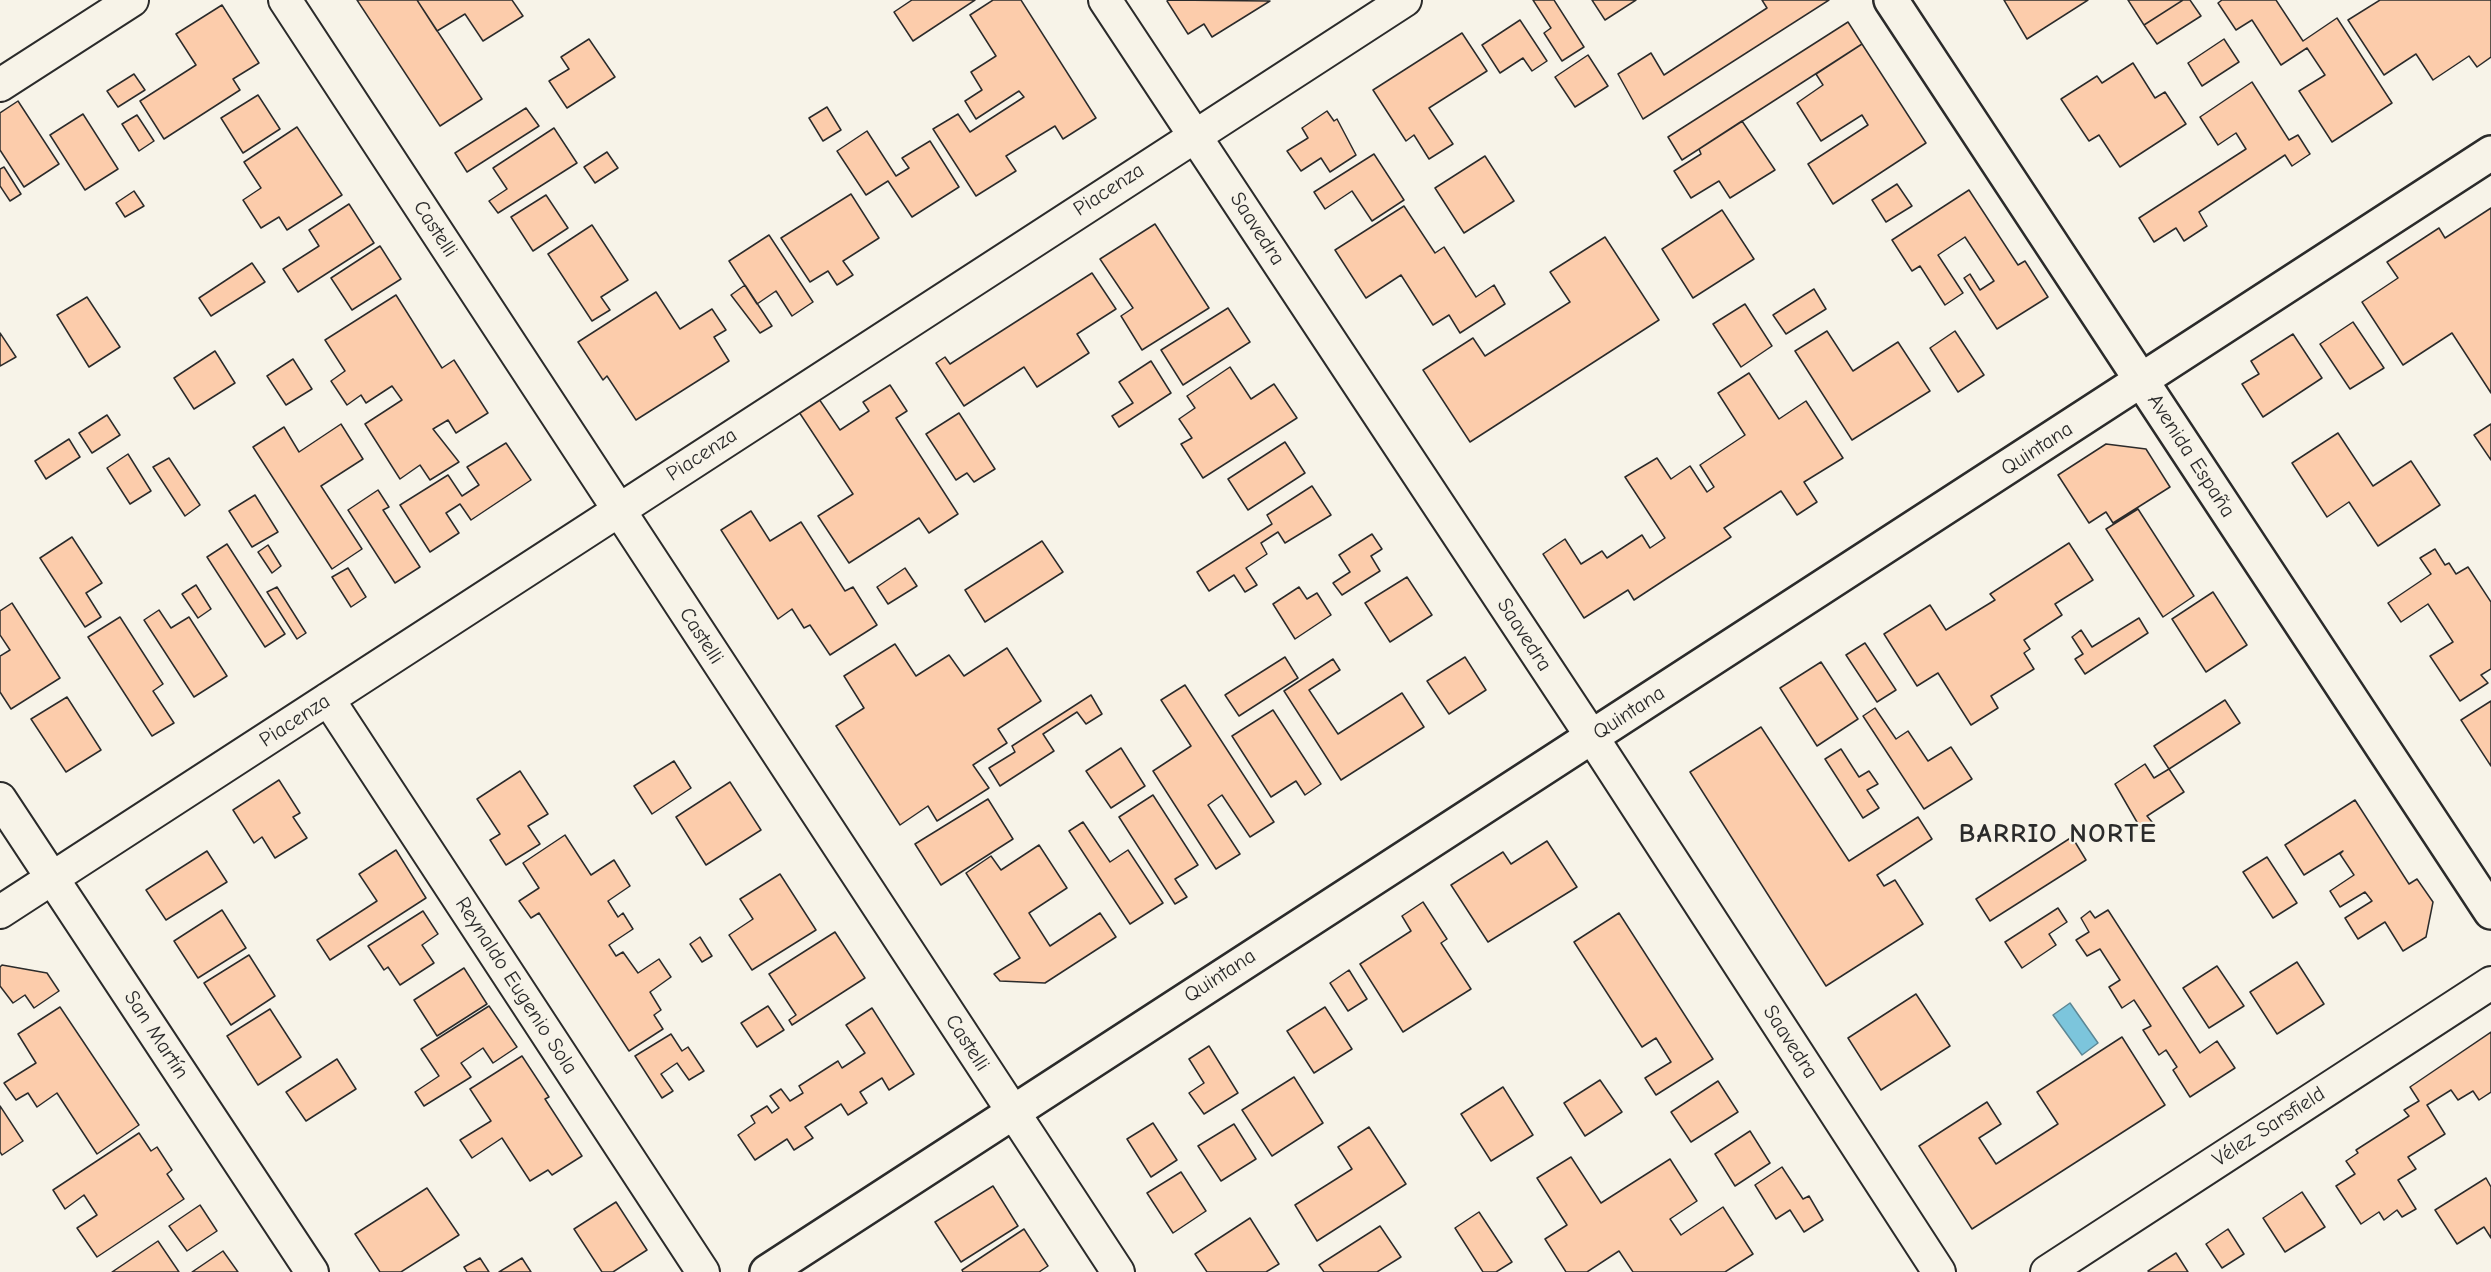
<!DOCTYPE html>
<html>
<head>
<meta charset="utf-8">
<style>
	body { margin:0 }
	canvas { display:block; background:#f7f3e8 }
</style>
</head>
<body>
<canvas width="2491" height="1272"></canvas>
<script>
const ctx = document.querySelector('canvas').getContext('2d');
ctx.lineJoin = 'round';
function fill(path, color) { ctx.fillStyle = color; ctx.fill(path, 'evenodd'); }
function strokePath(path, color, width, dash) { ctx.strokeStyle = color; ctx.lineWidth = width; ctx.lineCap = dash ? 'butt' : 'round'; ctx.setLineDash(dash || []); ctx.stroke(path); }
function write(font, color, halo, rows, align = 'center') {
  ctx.font = font + ' "Comic Neue",sans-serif'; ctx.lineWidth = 4.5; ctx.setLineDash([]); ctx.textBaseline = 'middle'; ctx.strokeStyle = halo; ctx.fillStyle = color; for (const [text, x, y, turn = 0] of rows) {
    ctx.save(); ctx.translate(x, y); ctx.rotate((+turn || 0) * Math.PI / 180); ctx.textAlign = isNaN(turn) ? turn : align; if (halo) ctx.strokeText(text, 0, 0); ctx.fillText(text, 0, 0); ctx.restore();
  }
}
const water = new Path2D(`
	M2070 1003 2098 1043 2082 1055 2053 1015Z`);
fill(water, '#7cc5dc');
strokePath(water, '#5c8795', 1.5);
const building = new Path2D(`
	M357 0H417L482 99 440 126Z
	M417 0H512L523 16 483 41 465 14 437 31Z
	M912 0H975L913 41 894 12Z
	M993 0H1021L1096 118 1063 139 1055 126 1006 156 1016 171 976 196 933 129 958 114 970 132 1024 97 1019 91 976 119 965 101 982 90 971 72 996 56 970 15Z
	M1533 0H1554L1584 47 1562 61 1544 33 1551 28Z
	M1592 0H1636L1605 20Z
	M1762 0H1829L1643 119 1618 74 1651 53 1664 75 1767 8Z
	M2004 0H2088L2027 39Z
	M2128 0H2183L2144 25Z
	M2183 0H2190L2201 16 2157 44 2144 25Z
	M2222 0H2276L2303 41 2337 18 2392 103 2332 142 2299 91 2325 75 2307 48 2281 65 2252 20 2236 30 2218 3Z
	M2380 0H2491V57L2477 67 2469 56 2433 80 2416 54 2384 75 2348 20Z
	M1167 1 1168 0 1270 1 1212 37 1204 24 1188 34Z
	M222 5 259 63 233 79 240 90 164 139 140 101 196 65 176 34Z
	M1520 20 1547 61 1532 71 1523 58 1500 73 1482 45Z
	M1848 22 1862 44 1682 160 1668 137Z
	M1462 33 1487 71 1429 108 1453 144 1429 159 1414 135 1406 141 1373 90Z
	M589 39 615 77 567 108 549 81 569 69 561 57Z
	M2224 39 2239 62 2202 86 2188 63Z
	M1862 44 1926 143 1833 204 1808 164 1868 125 1862 115 1821 141 1797 103 1823 85 1816 74Z
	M1588 55 1608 86 1575 107 1555 77Z
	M2133 63 2155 98 2165 92 2186 124 2120 167 2099 135 2089 141 2061 99 2097 76 2102 83Z
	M134 74 145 90 118 107 107 91Z
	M2252 82 2289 140 2298 135 2310 154 2292 166 2285 155 2199 212 2207 226 2184 241 2176 228 2154 242 2139 218 2246 149 2236 133 2218 145 2200 117Z
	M258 95 280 129 243 153 221 118Z
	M18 101 59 164 24 187 0 150V113Z
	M827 107 841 130 823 141 809 118Z
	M526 108 539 126 467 172 455 153Z
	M1327 111 1334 121 1337 119 1356 155 1330 172 1321 158 1301 171 1287 151 1308 138 1302 128Z
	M83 114 118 169 85 190 50 135Z
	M137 115 154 141 139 151 122 124Z
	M1742 121 1775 170 1730 198 1719 181 1691 198 1674 171 1701 154 1699 149Z
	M297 127 342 195 287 230 279 217 261 228 243 200 261 188 244 162Z
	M554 128 577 163 498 213 489 201 507 189 493 168Z
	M867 131 896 176 909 168 902 158 930 141 959 187 912 217 888 181 866 195 837 151Z
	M607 152 618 168 595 183 584 167Z
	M1374 154 1404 200 1372 221 1352 191 1325 209 1314 192Z
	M1485 156 1514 201 1464 233 1435 188Z
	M4 167 21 194 10 201 0 186V169Z
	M1897 184 1912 206 1886 222 1872 200Z
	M1969 190 2018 265 2025 261 2048 297 1997 329 1964 278 1970 274 1980 290 1994 281 1965 237 1938 255 1963 293 1945 305 1920 266 1912 271 1892 240Z
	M134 191 144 206 125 217 116 203Z
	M851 194 879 238 843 261 853 275 837 285 828 271 810 282 781 238Z
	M546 195 568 228 533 251 511 217Z
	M349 204 374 243 298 292 283 269 319 246 309 230Z
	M1404 206 1435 253 1444 247 1476 297 1494 285 1505 304 1460 333 1449 315 1433 325 1401 275 1366 298 1335 250Z
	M2491 208V393L2452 333 2403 365 2362 302 2398 278 2387 262 2439 228 2445 238Z
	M1722 210 1754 259 1693 298 1662 249Z
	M1155 224 1209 308 1142 350 1121 316 1133 308 1100 259Z
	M592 225 628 280 601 297 610 310 592 321 548 254Z
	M769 235 813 302 792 316 776 291 757 304 729 261Z
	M1605 237 1659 320 1470 442 1423 370 1473 338 1485 356 1570 302 1550 272Z
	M380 246 401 279 352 310 331 278Z
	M252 263 265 282 211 316 199 298Z
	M1092 273 1116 309 1077 334 1089 353 1037 387 1024 367 964 406 936 363 945 357 950 364Z
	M745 285 772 326 760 333 731 295Z
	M1814 289 1826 309 1786 334 1773 315Z
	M656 292 680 329 712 309 726 330 714 337 729 361 636 420 607 376 603 380 578 342Z
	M396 295 442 368 454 360 488 413 456 433 448 420 433 429 459 462 430 480 420 465 400 479 365 424 402 400 392 386 366 403 361 395 347 405 331 381 345 371 325 340Z
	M87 297 120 347 89 367 57 315Z
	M1745 304 1772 346 1741 367 1713 324Z
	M1228 308 1250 342 1183 385 1161 350Z
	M2353 322 2384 368 2350 389 2320 344Z
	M1827 331 1853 371 1898 342 1930 391 1852 440 1795 351Z
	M1955 331 1984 375 1958 392 1930 348Z
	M0 333 16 357 0 366Z
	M2293 334 2322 378 2263 417 2242 384 2259 374 2251 361Z
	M215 351 235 383 194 409 174 378Z
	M293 359 312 389 286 405 267 376Z
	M1151 361 1171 393 1119 427 1112 416 1133 403 1119 382Z
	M1230 367 1251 399 1274 384 1297 418 1203 478 1181 444 1192 438 1179 419 1195 408 1187 396Z
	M1749 373 1779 419 1806 401 1843 458 1804 482 1817 502 1797 515 1781 491 1724 528 1731 537 1669 577 1634 600 1628 590 1584 618 1543 554 1565 539 1581 564 1602 551 1607 558 1642 535 1650 548 1665 538 1625 477 1657 458 1671 479 1690 466 1707 492 1714 487 1700 465 1745 435 1718 393Z
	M890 385 907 411 896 418 958 514 929 533 919 518 849 563 818 516 853 494 799 412 819 399 840 430 869 411 863 402Z
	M959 413 995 469 974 482 967 473 956 480 926 434Z
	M107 415 120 435 92 453 79 433Z
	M341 424 363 459 321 486 362 549 332 569 253 447 284 427 299 452Z
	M2491 424V460L2474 435Z
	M2338 433 2373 486 2411 461 2440 505 2378 546 2349 502 2327 517 2292 463Z
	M69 439 80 457 46 479 35 461Z
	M1285 442 1305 473 1248 510 1228 479Z
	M506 443 531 480 471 520 460 504 446 513 459 533 430 552 400 505 448 475 462 496 479 485 467 467Z
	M2106 444 2146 449 2170 487 2113 523 2106 512 2089 523 2058 475Z
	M128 454 151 491 130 504 107 468Z
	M169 458 200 505 185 516 153 467Z
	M1312 486 1331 515 1285 543 1278 532 1261 543 1267 554 1246 568 1257 585 1245 592 1234 575 1209 591 1197 572 1272 524 1267 515Z
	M378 490 389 507 383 510 420 567 395 583 348 510Z
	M255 495 278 532 252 547 229 511Z
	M2138 509 2194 596 2163 617 2106 529Z
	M751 511 770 541 801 522 845 591 853 587 877 625 830 655 810 625 804 628 792 609 778 619 721 530Z
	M1372 534 1382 549 1371 556 1380 571 1342 595 1333 583 1350 572 1339 555Z
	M72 537 102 583 86 593 101 617 85 627 40 558Z
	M1042 541 1063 572 985 622 965 590Z
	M2069 543 2093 580 2055 604 2062 615 2024 640 2030 649 2024 653 2034 669 1991 696 1998 708 1971 725 1938 673 1917 686 1884 634 1930 605 1946 630 1995 600 1990 594Z
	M227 544 285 634 265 647 207 557Z
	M268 545 281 566 272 573 258 552Z
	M2435 549 2445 565 2449 563 2456 574 2468 567 2491 602V669L2481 675 2488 683 2460 701 2430 656 2453 642 2428 604 2401 622 2388 603 2431 574 2420 558Z
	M348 568 366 597 351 607 332 577Z
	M905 568 917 586 888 604 877 587Z
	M1407 577 1432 615 1390 642 1365 603Z
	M196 585 211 609 198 618 182 594Z
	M277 587 306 633 297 639 267 592Z
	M1299 587 1307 599 1317 593 1331 615 1295 639 1273 604Z
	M2213 592 2247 645 2206 672 2172 619Z
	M12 603 60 678 11 709 0 692V656L10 650 0 635V611Z
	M159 610 171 628 189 617 227 676 194 697 144 620Z
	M120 617 163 684 153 691 174 723 152 736 88 637Z
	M2139 618 2148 633 2085 674 2075 659 2083 654 2072 637 2081 630 2092 647Z
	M1865 643 1896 690 1877 702 1846 655Z
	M895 644 916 676 949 655 964 676 1007 648 1041 701 998 729 1007 743 973 765 989 788 937 821 928 806 900 825 836 726 864 708 844 676Z
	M1285 657 1298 678 1239 716 1225 695Z
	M1465 657 1486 690 1449 714 1427 681Z
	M1333 659 1340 670 1309 690 1338 734 1402 693 1424 727 1341 780 1284 691Z
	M1821 662 1858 719 1817 746 1780 688Z
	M1185 685 1274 822 1250 837 1222 795 1208 805 1240 854 1216 869 1153 771 1191 746 1161 700Z
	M1091 695 1102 714 1086 724 1077 712 1043 734 1054 751 1000 786 989 768 1015 752 1012 746Z
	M67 697 101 750 66 772 31 719Z
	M2225 700 2240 723 2169 769 2154 746Z
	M2491 701V766L2461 720Z
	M1875 708 1896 739 1908 731 1928 761 1951 747 1972 779 1924 809 1863 716Z
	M1273 710 1321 784 1305 795 1296 781 1271 797 1232 736Z
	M1761 727 1849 861 1918 817 1932 839 1877 875 1884 886 1895 880 1923 924 1826 986 1690 772Z
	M1121 748 1145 786 1111 808 1086 771Z
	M1841 749 1859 777 1869 771 1878 784 1867 790 1879 808 1863 818 1825 759Z
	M674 761 691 788 652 814 634 786Z
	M2145 764 2154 778 2169 769 2184 792 2147 816 2152 822 2141 829 2115 784Z
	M520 771 548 814 528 826 540 844 506 865 490 840 500 834 477 799Z
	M279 780 300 813 293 817 307 838 275 858 262 837 254 843 233 810Z
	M730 782 761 830 706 865 676 817Z
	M1153 795 1198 865 1175 879 1187 897 1175 904 1119 817Z
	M988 799 1013 839 941 885 915 844Z
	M2355 800 2409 884 2417 879 2433 902 2426 937 2403 951 2385 922 2358 939 2345 918 2372 901 2365 892 2340 907 2330 891 2354 875 2340 854 2343 851 2304 875 2285 845Z
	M1083 822 1110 862 1128 850 1163 903 1130 924 1069 831Z
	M565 835 591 875 614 860 630 886 608 901 618 917 623 913 633 929 609 945 616 956 623 952 638 973 659 959 671 977 650 992 661 1010 654 1015 663 1029 629 1051 539 913 531 918 519 901 539 888 523 863Z
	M2072 837 2086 860 1990 921 1976 899Z
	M1547 841 1577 887 1488 942 1451 885 1503 852 1511 864Z
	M1039 845 1067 888 1029 913 1050 946 1100 913 1116 937 1045 983 1000 981 994 974 1020 958 966 873 991 856 1001 870Z
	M396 850 426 898 330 960 317 940 377 901 359 874Z
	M207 851 227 882 166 920 146 890Z
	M2267 857 2297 903 2273 918 2243 872Z
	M780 874 816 930 752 970 729 935 753 919 740 899Z
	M1423 902 1447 939 1441 943 1471 989 1403 1032 1360 964 1411 931 1402 916Z
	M2058 908 2067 922 2049 934 2056 945 2022 968 2005 942Z
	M222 910 246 948 198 978 174 941Z
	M2108 910 2200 1053 2217 1041 2235 1068 2190 1097 2173 1070 2177 1067 2166 1050 2159 1055 2143 1030 2151 1026 2134 1000 2122 1008 2109 987 2120 980 2100 949 2087 956 2076 940 2089 932 2081 918 2090 911 2095 918Z
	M423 911 438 934 422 945 434 963 400 985 388 967 384 970 368 946Z
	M1619 913 1713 1059 1656 1095 1645 1078 1671 1062 1656 1038 1642 1047 1574 942Z
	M835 932 865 978 792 1025 789 1020 796 1015 769 974Z
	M700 937 712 956 702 962 690 944Z
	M249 955 275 996 231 1025 204 983Z
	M2297 962 2324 1004 2277 1034 2250 992Z
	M2 965 47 973 59 991 34 1008 25 995 13 1003 0 986V967Z
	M2217 966 2244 1006 2209 1028 2183 988Z
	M464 968 487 1004 437 1036 414 1000Z
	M1349 970 1367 999 1348 1011 1330 983Z
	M1916 994 1950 1046 1881 1090 1848 1038Z
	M489 1006 517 1047 493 1063 483 1048 461 1063 471 1077 424 1106 415 1092 439 1076 421 1049Z
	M768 1006 784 1030 757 1047 741 1023Z
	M60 1007 139 1125 97 1154 57 1093 37 1107 28 1093 16 1100 4 1083 36 1063 18 1034Z
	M1325 1007 1352 1049 1314 1073 1287 1031Z
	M872 1008 914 1074 889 1090 882 1078 860 1092 867 1103 848 1115 841 1104 805 1127 813 1138 794 1150 787 1139 755 1160 738 1135 755 1123 751 1116 767 1106 772 1113 779 1108 770 1096 781 1089 790 1101 803 1093 799 1086 838 1061 842 1068 865 1053 846 1025Z
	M270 1009 301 1057 258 1085 227 1036Z
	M2491 1032V1092L2479 1100 2473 1091 2458 1100 2451 1090 2427 1105 2445 1134 2408 1157 2416 1169 2398 1180 2416 1209 2402 1217 2397 1210 2384 1220 2379 1212 2361 1224 2336 1186 2355 1174 2346 1161 2358 1153 2356 1150 2409 1116 2404 1110 2419 1101 2410 1087Z
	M671 1034 682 1051 688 1047 704 1071 689 1080 677 1063 661 1074 673 1091 662 1098 635 1056Z
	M2122 1037 2165 1105 1972 1229 1919 1146 1987 1102 2001 1124 1979 1138 1996 1164 2058 1124 2037 1092Z
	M1209 1046 1238 1093 1204 1114 1189 1093 1204 1083 1189 1059Z
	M522 1056 549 1097 545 1099 582 1156 552 1175 548 1170 530 1181 502 1138 472 1158 460 1140 491 1121 470 1089Z
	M337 1059 356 1089 306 1121 286 1092Z
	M1294 1077 1323 1123 1272 1156 1242 1110Z
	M1600 1080 1622 1112 1585 1136 1564 1103Z
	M1718 1081 1738 1112 1691 1142 1671 1112Z
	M1503 1087 1533 1135 1491 1161 1461 1114Z
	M0 1106 23 1141 2 1155 0 1152Z
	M1153 1123 1177 1160 1151 1177 1127 1139Z
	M1234 1124 1256 1159 1221 1181 1198 1146Z
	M1369 1127 1406 1184 1317 1241 1295 1205 1352 1169 1338 1147Z
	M1750 1131 1770 1163 1735 1186 1715 1154Z
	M139 1133 151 1151 157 1147 172 1170 167 1174 184 1199 97 1257 77 1228 97 1215 84 1195 65 1209 53 1190Z
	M1571 1157 1601 1203 1670 1159 1697 1201 1670 1219 1681 1235 1723 1207 1753 1254 1725 1272H1633L1619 1251 1587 1272H1566L1545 1239 1567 1225 1537 1178Z
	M1782 1167 1803 1199 1809 1196 1823 1220 1804 1232 1790 1210 1776 1219 1755 1185Z
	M1181 1172 1206 1211 1173 1233 1147 1193Z
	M2486 1178 2491 1187V1238L2484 1227 2457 1244 2435 1210Z
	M993 1186 1018 1226 961 1262 935 1222Z
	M427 1188 459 1235 401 1272H380L355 1234Z
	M2302 1192 2325 1227 2285 1252 2263 1218Z
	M616 1202 647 1250 613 1272H602L574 1229Z
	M200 1205 217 1231 187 1251 169 1226Z
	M1479 1212 1512 1262 1496 1272H1483L1455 1228Z
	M1250 1218 1279 1264 1266 1272H1207L1195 1254Z
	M1380 1226 1401 1257 1377 1272H1324L1319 1265Z
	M1024 1229 1048 1266 1039 1272H963L962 1270Z
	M2228 1229 2244 1254 2222 1268 2206 1244Z
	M158 1241 179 1272H112Z
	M223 1251 238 1272H192Z
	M2176 1253 2188 1272H2149L2148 1271Z
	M480 1258 489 1272H467L464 1267Z
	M522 1258 531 1272H499Z`);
fill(building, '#fcccab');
strokePath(building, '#2b2b2b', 1.5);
const minor = new Path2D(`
	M285 0 1118 1272
	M1105 0 1592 737 1939 1272
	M0 85 132 0
	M328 699 703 1272
	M0 799 312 1272
	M0 912 1405 0
	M2047 1272 2491 983`);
const secondary = new Path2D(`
	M1891 0 2491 912
	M767 1272 2491 153`);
strokePath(minor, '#2b2b2b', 36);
strokePath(secondary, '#2b2b2b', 38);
strokePath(minor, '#f7f3e8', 32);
strokePath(secondary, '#f7f3e8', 33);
write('21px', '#2b2b2b', '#f7f3e8', [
	["Piacenza",1109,190,-33],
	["Castelli",435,229,57],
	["Saavedra",1257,229,57],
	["Quintana",2037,449,-33],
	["Piacenza",702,455,-33],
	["Avenida España",2191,456,57],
	["Saavedra",1524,635,57],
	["Castelli",701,636,57],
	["Quintana",1629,713,-33],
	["Piacenza",295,721,-33],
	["Quintana",1220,976,-33],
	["Reynaldo Eugenio Sola",516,986,57],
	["San Martín",156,1035,57],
	["Saavedra",1790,1042,57],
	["Castelli",967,1043,57],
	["Vélez Sarsfield",2269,1127,-33]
]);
ctx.letterSpacing = '1.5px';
write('bold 27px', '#2b2b2b', '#f7f3e8', [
	["BARRIO NORTE",2058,834]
]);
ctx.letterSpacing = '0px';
</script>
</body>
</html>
